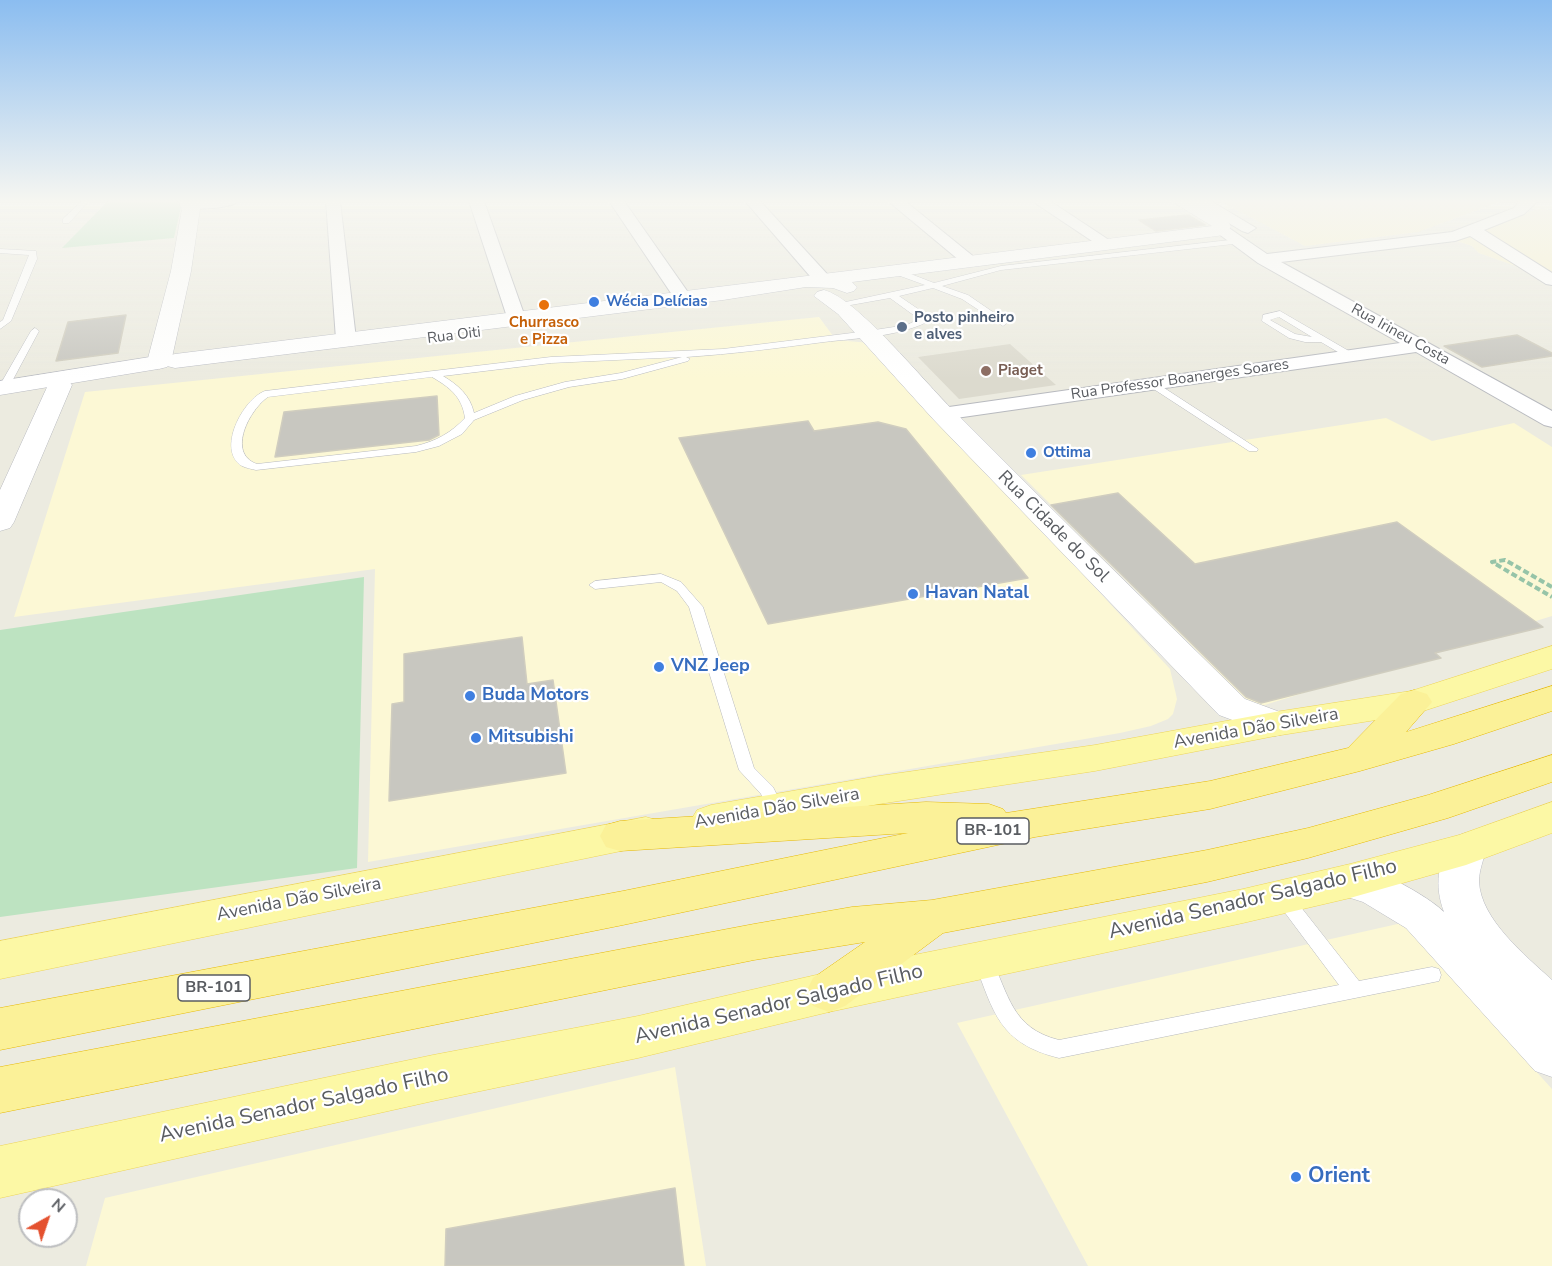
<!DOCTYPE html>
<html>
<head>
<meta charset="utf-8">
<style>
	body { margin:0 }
	#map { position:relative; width:1552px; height:1266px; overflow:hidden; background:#ecebe0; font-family:"Nunito Sans",sans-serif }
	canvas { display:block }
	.north { position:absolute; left:18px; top:1188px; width:60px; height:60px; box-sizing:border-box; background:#fff; border:2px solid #bdbec0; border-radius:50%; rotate:40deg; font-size:16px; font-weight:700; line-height:24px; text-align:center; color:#595c61 }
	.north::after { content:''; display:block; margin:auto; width:21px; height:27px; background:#e4512f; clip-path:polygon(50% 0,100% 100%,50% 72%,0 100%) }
</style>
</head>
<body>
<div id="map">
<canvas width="1552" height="1266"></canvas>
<div class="north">N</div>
</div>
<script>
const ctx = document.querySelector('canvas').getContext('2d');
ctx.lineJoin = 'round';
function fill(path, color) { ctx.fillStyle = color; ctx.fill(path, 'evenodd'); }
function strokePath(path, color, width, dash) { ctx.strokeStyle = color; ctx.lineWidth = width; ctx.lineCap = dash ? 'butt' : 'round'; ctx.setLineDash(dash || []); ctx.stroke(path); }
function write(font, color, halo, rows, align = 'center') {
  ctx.font = font + ' "Nunito Sans",sans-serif'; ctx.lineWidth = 4.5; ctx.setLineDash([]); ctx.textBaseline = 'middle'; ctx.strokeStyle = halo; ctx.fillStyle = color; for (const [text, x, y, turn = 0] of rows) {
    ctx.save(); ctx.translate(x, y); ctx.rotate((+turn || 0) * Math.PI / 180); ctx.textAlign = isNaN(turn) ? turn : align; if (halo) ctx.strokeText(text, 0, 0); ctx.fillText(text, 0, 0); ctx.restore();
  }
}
fill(new Path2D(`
	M819 317 836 340 870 343 1170 669 1177 699 1173 714 1168 719 1151 726 1120 733 368 862 375 569 14 617 85 392Z
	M1386 418 1432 441 1514 423 1552 447V616L1255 708 1021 475Z
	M1402 923 1552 1089V1266H1088L957 1023Z
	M675 1067 706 1266H86L105 1198Z`), '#fcf8d5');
fill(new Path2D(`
	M1010 344 1056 385 959 399 918 357Z`), '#dcdace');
fill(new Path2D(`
	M108 201H177L181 207 174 238 62 248Z
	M364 577 357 868 0 917V630Z`), '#bde3c1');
fill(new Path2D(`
	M1220 201H1502L1418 232 1305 246Z
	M1541 208 1552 211V279L1479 253 1472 246 1451 239Z`), '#f9f3cf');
const building = new Path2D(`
	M1188 215 1205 225 1156 231 1139 220Z
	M126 315 118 353 56 361 68 322Z
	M1517 335 1552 353V356L1482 367 1444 346Z
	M437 396 439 435 429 440 275 457 284 412Z
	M808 421 814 431 878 422 906 429 1028 578 768 624 679 438Z
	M1118 493 1195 564 1397 522 1543 627 1435 653 1441 658 1261 703 1246 697 1051 505Z
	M522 637 527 684 553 680 566 773 389 801 392 704 404 702V654Z
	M675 1188 684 1266H445L446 1229Z`);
fill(building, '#c8c7c0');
strokePath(building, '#d0cdbf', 1.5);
const service = new Path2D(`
	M82 201H89L69 223H63V219Z
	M1239 239 1243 241 1242 243 1001 270 942 286 968 295 1006 321 1007 323 1003 326 962 299 933 288 899 296 921 311 928 320 927 322C896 337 858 338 824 342 778 348 732 354 686 357L690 359 688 361 622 379 569 387 523 400 474 420 462 434 439 446 416 452 256 470C252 469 246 468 242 466 216 450 243 399 265 391L551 357 723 349 868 331 907 325 919 319 890 298 845 306 841 303 925 285 892 273V269H898L934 283 1001 266ZM682 357 621 373 565 382 515 396 474 413C470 395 458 385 443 376L551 363ZM432 377C449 387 462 396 465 418 451 433 436 441 416 446L257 464C226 453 250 409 268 397Z
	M0 249 36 251 37 259 11 321 0 329V322L3 320 29 255 0 253Z
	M1280 311 1354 354 1356 356 1348 358 1321 342H1305L1289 338 1262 321 1263 315ZM1279 317 1312 337 1295 334 1270 320Z
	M35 328 39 331 9 387 1 389 0 385 31 331Z
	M1152 381 1155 382 1258 449 1257 451H1249L1149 386 1147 384Z
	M661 574 681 582 703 607 754 768 773 787 784 809 782 813 776 815 770 813 761 794 739 770 689 607 677 591 661 582 595 589 589 585 595 581Z
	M1283 890 1289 892 1359 981 1432 967 1439 969 1441 975 1439 981 1059 1058C999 1043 994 1013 974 961L976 956 983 953 990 956C1009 994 1011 1028 1059 1040L1339 985 1277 902 1274 897 1277 892Z`);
const minor = new Path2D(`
	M187 201H239C232 208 189 212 183 205Z
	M326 201H340L356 339 353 343H339L336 339Z
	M469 201H484L525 317 523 321H509L507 317Z
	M609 201H624L692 298 689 302H677Z
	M745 201H760L828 275 831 279 828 283H816Z
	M888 201H905L979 261 971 266 965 265Z
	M1032 201H1050L1115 244 1113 247H1101Z
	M1192 201H1211L1256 228 1248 233 1242 231Z
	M1519 201H1538L1524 214 1484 230 1552 273V285L1546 284 1470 236 1455 241 1281 262 1552 411V427L1544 425 1416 352 942 420 934 419 931 414 934 409 942 408 1400 343 1258 263 1212 229 1220 224 1226 226 1267 254 1452 232 1514 208Z`);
const tertiary = new Path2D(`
	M178 201H195L200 209 191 271 171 362 167 367 159 369 151 367 147 362 171 271 182 209Z
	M60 378 68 380 72 385 14 522 10 528 0 531V490L48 385 52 380Z`);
const secondary = new Path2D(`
	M1171 201H1193L1227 219 1231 227 1223 235 1217 236 852 282 857 287 854 291 847 293 833 288 806 287 723 300 175 368 167 366 163 361 167 356 175 354 1212 226Z
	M824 290C857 298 925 383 953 410 1049 507 1147 603 1245 699L1288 715 1293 724 1288 733 1275 736 1219 715 933 419 838 314 814 296 817 292Z
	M150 357 158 359 162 364 158 369 0 395V381Z
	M1466 833 1480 838 1486 849C1484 859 1479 870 1479 881 1480 919 1526 956 1552 980V1077L1535 1071 1406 928 1363 902 1335 893 1329 881 1335 869C1339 868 1344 865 1349 865 1369 863 1430 897 1444 912 1434 885 1438 863 1452 838Z`);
const primary = new Path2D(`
	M1552 646V669L1414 714 1275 736 1095 771 879 804 711 835 697 830 691 820 697 810 711 805 879 776 1095 745 1275 712 1411 691Z
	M1552 802V833L1466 865 1350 898 1243 923 829 1012 638 1058 433 1101 0 1198V1146L433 1055 638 1016 829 972 1243 889 1350 864 1459 835Z
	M646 817 660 821 666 832 660 843 0 979V941Z`);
const trunk = new Path2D(`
	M1552 686V711L1454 744 1360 771 1210 809 1035 837 623 925 0 1050V1008L623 891 908 833 620 851 606 847 600 836 606 825 620 821 926 802 989 804 1003 809 1006 813 1210 781 1348 748 1401 694 1414 690 1427 694 1432 702 1406 732Z
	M1552 755V782L1448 818 1308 858 1207 882 943 933 845 1006 829 1012 813 1006 806 992 813 978 865 942 754 960 0 1113V1067L754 924 852 907 932 900 1207 850 1308 828 1428 795Z`);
strokePath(service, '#b8babf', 1);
strokePath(minor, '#b8babf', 2);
strokePath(tertiary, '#b8babf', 1);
strokePath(secondary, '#b9bbc2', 1);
strokePath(primary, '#edd458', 1);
strokePath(trunk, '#e6b906', 1);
strokePath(new Path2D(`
	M1552 587 1505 560 1492 562 1552 597`), '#96c4a8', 4, [6, 3]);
fill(service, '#fff');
fill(minor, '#fff');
fill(tertiary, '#fff');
fill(secondary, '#fff');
fill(primary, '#fcf8a5');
fill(trunk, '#fbf198');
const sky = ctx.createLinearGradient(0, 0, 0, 379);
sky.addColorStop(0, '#8bbdf0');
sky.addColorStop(0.53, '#f6f6f1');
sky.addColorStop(1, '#f6f6f100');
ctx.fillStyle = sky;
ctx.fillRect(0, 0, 1552, 379);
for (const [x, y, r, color] of [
	[594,302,6,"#3f7fe0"],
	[544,305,6,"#e8710a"],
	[902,327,6,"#5c6f8a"],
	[986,371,6,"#8d6e63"],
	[1031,453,6,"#3f7fe0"],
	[913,594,6,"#3f7fe0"],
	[659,667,6,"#3f7fe0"],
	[470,696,6,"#3f7fe0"],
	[476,738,6,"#3f7fe0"],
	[1296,1177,6,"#3f7fe0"]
]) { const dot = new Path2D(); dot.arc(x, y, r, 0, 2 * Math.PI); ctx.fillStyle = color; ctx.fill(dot); strokePath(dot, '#fff', 2); }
write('bold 15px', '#366cbe', '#fff', [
	["Wécia Delícias",606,302],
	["Ottima",1043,453]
], 'left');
write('bold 15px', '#4e5e75', '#fff', [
	["Posto pinheiro",914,318],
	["e alves",914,335]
], 'left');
write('bold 15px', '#c56008', '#fff', [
	["Churrasco",544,323],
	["e Pizza",544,340]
]);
write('15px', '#595c61', '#fff', [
	["Rua Irineu Costa",1400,335,29],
	["Rua Oiti",454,336,-7],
	["Rua Professor Boanerges Soares",1180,380,-8]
]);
write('bold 15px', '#785e54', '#fff', [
	["Piaget",998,371]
], 'left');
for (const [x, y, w] of [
	[993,831,72],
	[214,988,72]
]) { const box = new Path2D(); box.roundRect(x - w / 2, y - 13, w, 26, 4.5); ctx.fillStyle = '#fff'; ctx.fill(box); strokePath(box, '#595c61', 1.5); }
write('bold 16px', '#595c61', null, [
	["BR-101",993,831],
	["BR-101",214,988]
]);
write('18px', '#595c61', '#fff', [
	["Rua Cidade do Sol",1053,527,45],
	["Avenida Dão Silveira",1256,729,-10],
	["Avenida Dão Silveira",777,809,-10],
	["Avenida Dão Silveira",299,900,-11]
]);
write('bold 18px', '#366cbe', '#fff', [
	["Havan Natal",925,594],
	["VNZ Jeep",671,667],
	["Buda Motors",482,696],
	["Mitsubishi",488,738]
], 'left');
write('21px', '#595c61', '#fff', [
	["Avenida Senador Salgado Filho",1253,900,-13],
	["Avenida Senador Salgado Filho",779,1005,-13],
	["Avenida Senador Salgado Filho",304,1106,-12]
]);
write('bold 21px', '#366cbe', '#fff', [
	["Orient",1308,1177]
], 'left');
</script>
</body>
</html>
